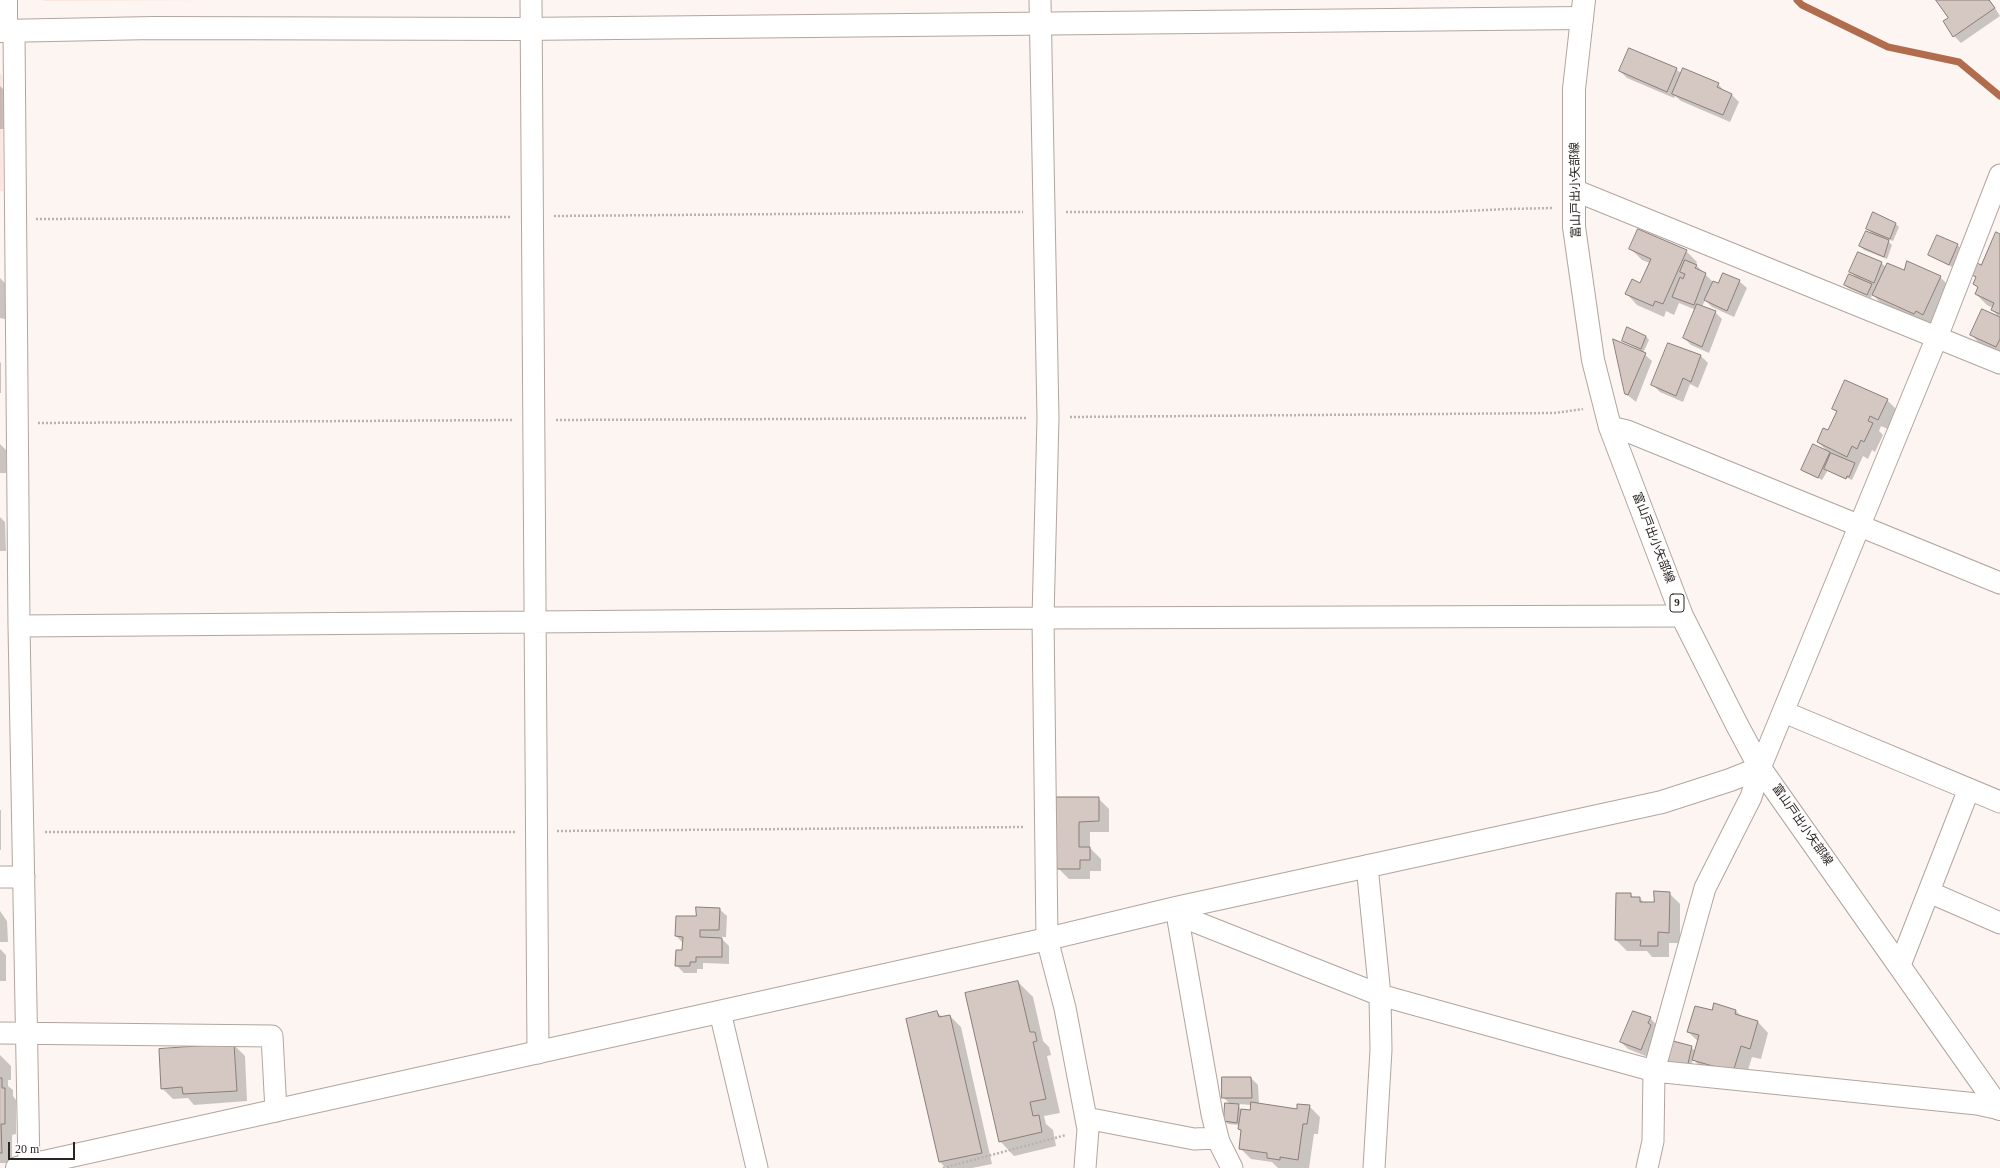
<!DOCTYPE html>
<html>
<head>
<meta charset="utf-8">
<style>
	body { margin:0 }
	#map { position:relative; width:2000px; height:1168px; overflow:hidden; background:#fdf5f1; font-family:"Times New Roman",serif }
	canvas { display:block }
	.scale { position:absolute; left:8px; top:1142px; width:67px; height:18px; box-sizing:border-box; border:2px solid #2b2523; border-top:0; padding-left:5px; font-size:12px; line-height:14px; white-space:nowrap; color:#2b2523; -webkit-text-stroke:3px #fff; paint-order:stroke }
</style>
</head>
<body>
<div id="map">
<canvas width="2000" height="1168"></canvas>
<div class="scale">20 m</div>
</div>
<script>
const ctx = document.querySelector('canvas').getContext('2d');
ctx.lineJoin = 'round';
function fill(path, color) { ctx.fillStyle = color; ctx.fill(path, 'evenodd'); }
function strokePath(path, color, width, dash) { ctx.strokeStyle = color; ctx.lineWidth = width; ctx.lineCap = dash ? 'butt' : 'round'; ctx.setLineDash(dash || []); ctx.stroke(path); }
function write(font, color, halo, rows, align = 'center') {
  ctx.font = font + ' "Times New Roman","Noto Sans JP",serif'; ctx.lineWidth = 3; ctx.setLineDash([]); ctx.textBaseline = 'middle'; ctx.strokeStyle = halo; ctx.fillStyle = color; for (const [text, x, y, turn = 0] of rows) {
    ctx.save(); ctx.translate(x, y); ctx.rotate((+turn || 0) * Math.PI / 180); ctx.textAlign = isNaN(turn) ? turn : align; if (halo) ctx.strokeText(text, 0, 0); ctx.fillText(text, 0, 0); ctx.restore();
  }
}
fill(new Path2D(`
	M43 0H215L44 1Z
	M0 73 2 75 3 191H0Z`), '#fce5dc');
fill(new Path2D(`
	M1937 0H1990L2000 16 1961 43 1954 36 1949 18Z
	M1676 69 1682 74 1718 84 1725 92 1731 94 1739 102 1730 122 1681 101 1675 96 1674 98 1627 78 1620 71Z
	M0 86 7 93 9 129H0Z
	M1896 224 1899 227 1893 241 1885 238 1892 245 1887 259 1864 250 1860 246 1874 235 1867 228Z
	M2000 235V352L1978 342 1971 334 2000 318 1992 310 1993 308 1987 305 1976 294 1978 288 1974 284 1977 279 1973 275 1981 267Z
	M1957 245 1961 248 1952 267 1929 255Z
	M1631 249 1686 251 1697 262 1696 265 1712 281 1719 284 1739 281 1747 288 1734 317 1712 307 1705 300 1702 307 1715 312 1722 319 1709 353 1691 345 1684 338 1696 310 1679 303 1674 315 1666 311 1664 317 1637 305 1627 294 1641 284 1650 263 1642 260Z
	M1881 263 1886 267 1940 277 1951 288 1934 325 1927 321 1925 324 1884 306 1872 294 1871 298 1848 288 1845 285 1857 278 1850 272Z
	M0 278 7 285 5 319 0 318Z
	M1646 336 1649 340 1643 353 1652 361 1636 402 1625 393 1640 350 1623 341Z
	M1669 345 1701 356 1708 363 1698 388 1690 384 1683 402 1660 392 1653 385Z
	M0 362 1 363V393H0Z
	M1887 400 1898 411 1890 430 1881 426 1879 431 1883 435 1875 452 1872 450 1868 459 1863 456 1852 480 1828 470 1822 480 1802 470 1828 452 1818 442 1828 432 1837 412 1833 409Z
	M0 444 6 450V473H0Z
	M0 517 5 522 6 551H0Z
	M1057 798H1098L1109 809V832H1090V848L1101 859V871H1090V879H1069L1058 868Z
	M0 810H1V850H0Z
	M1669 893 1680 904V943H1669V957H1652L1647 951H1627L1616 940 1630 894 1634 898H1639L1645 903H1655Z
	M719 909 727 916 726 937H720L729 946V964L703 963V969H697V973H684L676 965 683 951V943L676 936 697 918Z
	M0 911 7 921 8 942H0Z
	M0 949 6 955V981H0Z
	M1018 982 1033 997 1043 1041 1049 1047 1051 1055 1047 1056 1060 1113 1044 1116 1046 1124 1053 1130 1056 1146 1014 1156 1000 1141Z
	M1714 1004 1736 1011 1742 1017 1758 1022 1768 1033 1761 1059 1752 1057 1744 1083 1704 1071 1693 1059 1690 1071 1671 1066 1691 1047 1696 1052 1699 1042 1688 1032 1712 1012Z
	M937 1012 943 1018 950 1016 961 1027 992 1164 972 1168H946L940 1162 907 1019Z
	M1650 1018 1657 1025 1648 1057 1628 1049 1621 1042Z
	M234 1045 245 1056 247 1101 194 1105 188 1098 173 1099 162 1088Z
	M0 1055 11 1066V1080H8V1086L13 1090V1096L16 1100V1134L12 1135V1163H0Z
	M1251 1078 1258 1085 1259 1104 1298 1110 1309 1106 1320 1117 1318 1134H1314L1309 1168H1278L1272 1162 1251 1159 1240 1148 1242 1132 1239 1129 1240 1125 1228 1124 1225 1121 1230 1104 1223 1097ZM1238 1104 1252 1105 1251 1112 1241 1110Z`), '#0003');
strokePath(new Path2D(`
	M1797 0 1802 5 1888 47 1959 62 2000 96`), '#b16c4e', 7);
const building = new Path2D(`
	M1936 0H1989L1995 8 1953 37 1943 21 1948 18Z
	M1629 48 1677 68 1667 92 1619 71Z
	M1683 68 1719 83 1717 87 1732 94 1723 115 1672 94Z
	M1873 212 1896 223 1890 239 1866 229Z
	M1638 229 1687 250 1663 304 1655 301 1653 306 1625 294 1632 279 1640 283 1651 259 1629 249Z
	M1866 231 1889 240 1884 257 1859 246Z
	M1996 232 2000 234V314L1991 310 1994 303 1975 294 1978 287 1973 284 1976 277 1972 275 1977 263 1981 265Z
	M1937 235 1958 244 1949 265 1928 255Z
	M1858 252 1882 262 1874 283 1849 272Z
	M1685 260 1697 265 1695 268 1706 273 1694 305 1672 297 1680 277 1683 279 1685 274 1680 272Z
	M1907 261 1941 276 1923 315 1916 311 1914 314 1872 295 1887 263 1904 270Z
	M1723 273 1740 280 1727 311 1704 300 1713 281 1718 283Z
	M1849 274 1872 284 1867 295 1844 285Z
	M1697 304 1716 311 1702 347 1683 338Z
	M1982 309 2000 317V339L1996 347 1970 335Z
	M1627 327 1646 336 1641 349 1622 341Z
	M1613 339 1646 353 1628 395 1625 394Z
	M1668 343 1701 355 1691 382 1683 378 1676 396 1651 385Z
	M1845 380 1888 399 1878 420 1870 416 1868 421 1873 423 1864 442 1861 440 1857 449 1852 446 1847 457 1817 442 1823 428 1828 430 1837 411 1832 409Z
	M1813 444 1830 452 1818 478 1801 470Z
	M1831 453 1855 463 1849 477 1847 476 1846 479 1824 469Z
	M1056 797H1099V821L1079 822V847H1090V860H1080V869H1057Z
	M1654 891 1670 892 1669 933 1658 932V946H1640L1641 940H1615L1616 893H1631V897H1640V902H1654Z
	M696 907 720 908 719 930H700V937L722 938V957H696V962H690V966H675L676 950H682L683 937 675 936 676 916H696Z
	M1018 981 1030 1032H1035L1037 1041 1033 1042 1046 1099 1030 1102 1033 1116 1039 1115 1042 1132 999 1142 965 993Z
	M1714 1003 1736 1010 1735 1014 1758 1021 1750 1049 1741 1046 1733 1072 1692 1060 1699 1035 1687 1032 1695 1006 1712 1010Z
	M937 1011 939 1017 950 1015 982 1153 939 1162 906 1019Z
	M1633 1011 1651 1017 1648 1023 1651 1025 1641 1050 1620 1042Z
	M1673 1041 1692 1046 1687 1068 1666 1063Z
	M234 1044 237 1091 183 1094 182 1087 161 1089 159 1049Z
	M1222 1077H1251L1252 1098H1222Z
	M0 1078H2V1088H5V1124H1L2 1153H0Z
	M1251 1102 1297 1109V1104L1310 1105 1307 1124H1303L1298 1160 1280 1157V1160L1267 1158V1153L1239 1149 1241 1130 1238 1129 1241 1109 1250 1110Z
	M1225 1103 1239 1104 1237 1123 1224 1121Z`);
fill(building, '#d5c7c1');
strokePath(building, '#8b7e79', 1);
const minor = new Path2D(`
	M531 0 538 1053
	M1040 0 1048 418 1043 618 1047 939 1065 1008 1088 1129 1085 1168
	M14 31 19 626 29 1168
	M1574 190 2000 363
	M1610 427 1627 431 2000 583
	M19 626 1043 618 1682 616
	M1784 712 2000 802
	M1367 866 1380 995 1381 1050 1374 1168
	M0 877H24
	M1929 892 2000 923
	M1176 908 1212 1114 1219 1142 1232 1168
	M1178 915 1380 995 1654 1071 1977 1104 2000 1109
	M1900 965 1969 789
	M720 1012 757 1168
	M0 1033 272 1036 276 1111
	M1086 1118 1194 1139 1217 1138
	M1647 1168 1653 1141 1654 1071 1705 888 1751 797 1760 768 1937 337 2000 175`);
const tertiary = new Path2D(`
	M6 0V31
	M0 31 154 28 520 29 1582 18
	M17 1168 1047 939 1176 908 1662 802 1730 780 1760 768`);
const primary = new Path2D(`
	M1584 0 1574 89V227L1593 360 1610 427 1682 616 1736 723 1760 768 2000 1109`);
strokePath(minor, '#b2a59f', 23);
strokePath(tertiary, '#b2a59f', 24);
strokePath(primary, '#b2a59f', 24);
strokePath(new Path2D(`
	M1066 212H1443L1508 209 1553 208
	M554 216 1023 212
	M36 219 511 217
	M1070 417 1555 413 1583 409
	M556 420 1027 418
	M38 423 513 420
	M557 831 1024 827
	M45 832H516
	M943 1168 1066 1135`), '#b9b2af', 2.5, [2, 2]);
strokePath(minor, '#fff', 21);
strokePath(tertiary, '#fff', 22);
strokePath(primary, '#fff', 22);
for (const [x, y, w] of [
	[1677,603,14]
]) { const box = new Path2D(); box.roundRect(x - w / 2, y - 9, w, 18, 3); ctx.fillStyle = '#fff'; ctx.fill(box); strokePath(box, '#2b2523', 1); }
write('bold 11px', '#2b2523', null, [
	["9",1677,603]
]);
write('12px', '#2b2523', '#fff', [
	["富山戸出小矢部線",1576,190,-91],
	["富山戸出小矢部線",1653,538,69],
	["富山戸出小矢部線",1802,825,55]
]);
</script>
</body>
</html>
